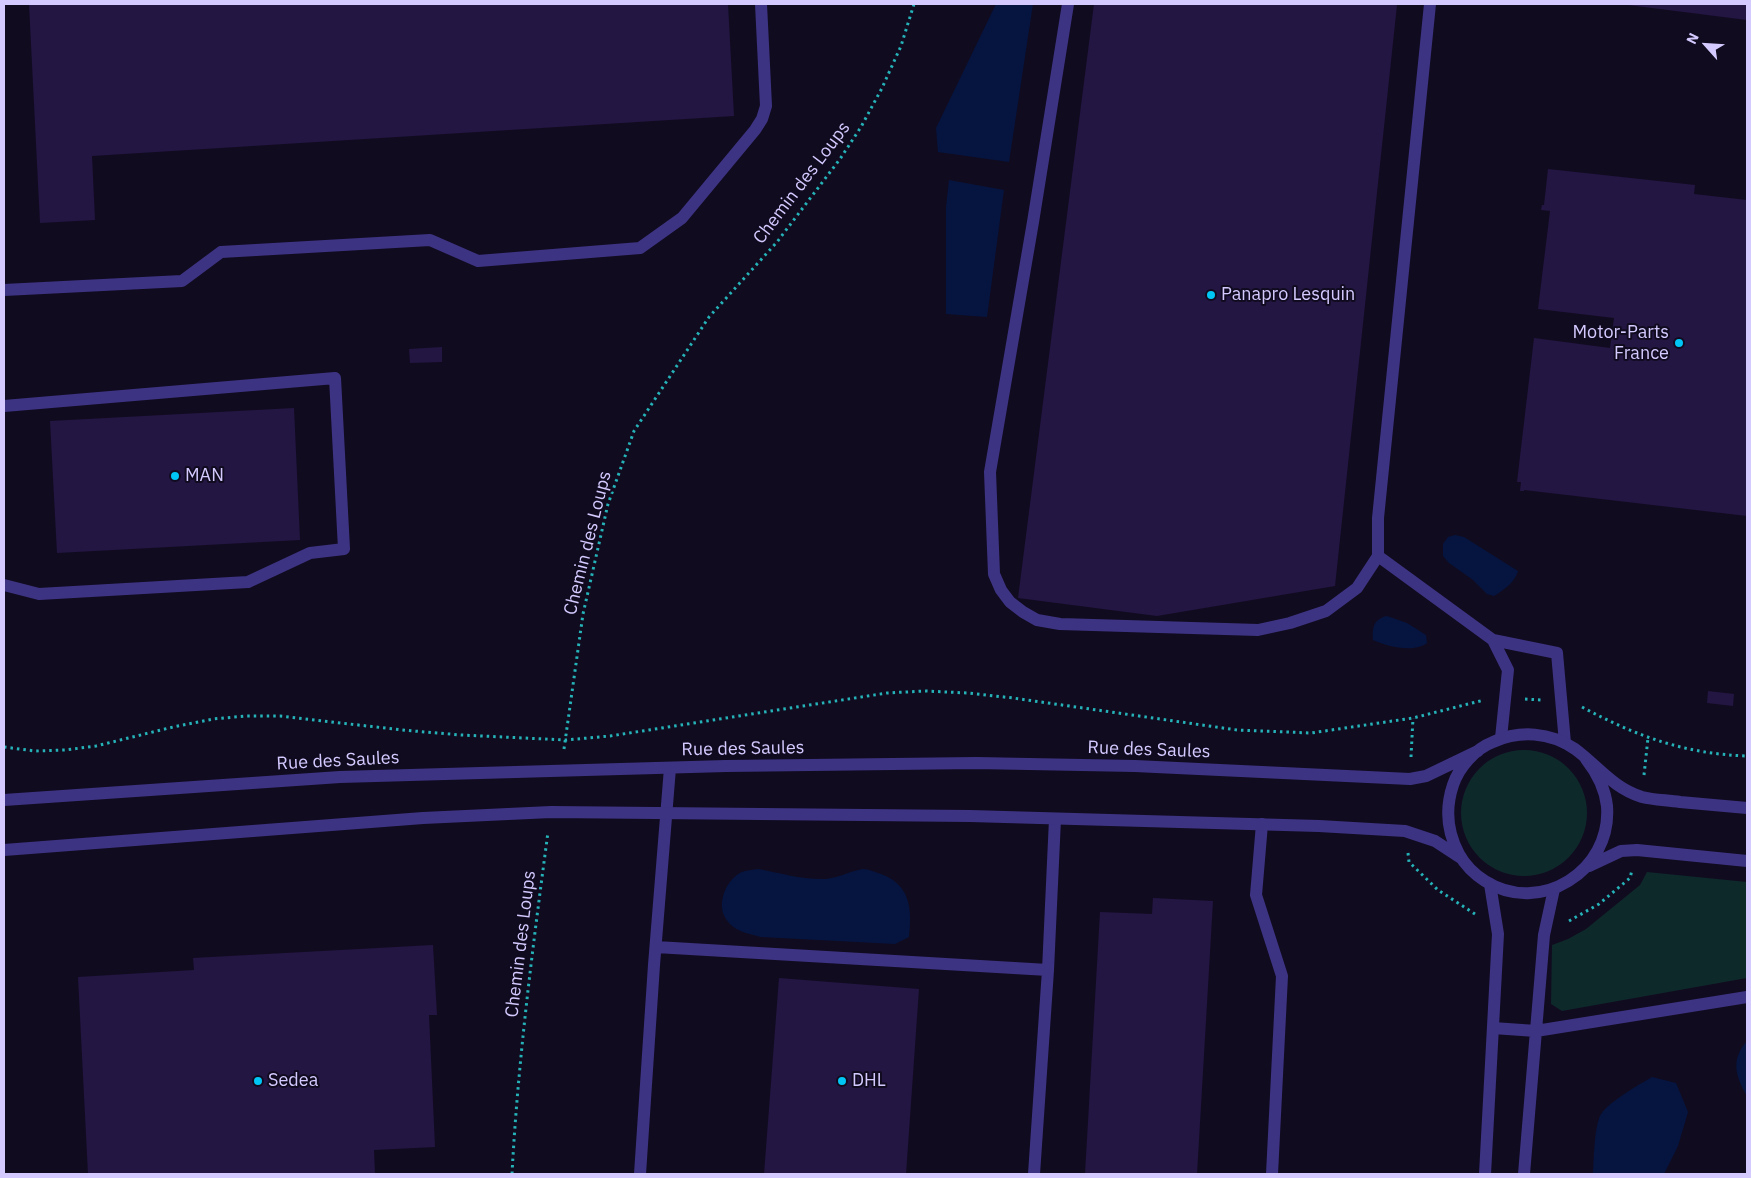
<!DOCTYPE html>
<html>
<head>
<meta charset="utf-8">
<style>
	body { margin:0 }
	#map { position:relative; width:1751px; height:1178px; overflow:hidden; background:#110b20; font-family:"IBM Plex Sans",sans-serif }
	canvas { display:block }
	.frame { position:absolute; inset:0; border:5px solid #d5caff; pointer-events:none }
	.north { position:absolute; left:1681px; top:20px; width:50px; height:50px; -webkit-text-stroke:4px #110b20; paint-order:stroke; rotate:296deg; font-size:14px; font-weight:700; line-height:20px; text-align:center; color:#d5caff }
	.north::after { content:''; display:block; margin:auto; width:18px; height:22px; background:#d5caff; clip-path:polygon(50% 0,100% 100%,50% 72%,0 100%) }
</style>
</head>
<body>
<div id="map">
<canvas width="1751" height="1178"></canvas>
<div class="frame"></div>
<div class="north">N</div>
</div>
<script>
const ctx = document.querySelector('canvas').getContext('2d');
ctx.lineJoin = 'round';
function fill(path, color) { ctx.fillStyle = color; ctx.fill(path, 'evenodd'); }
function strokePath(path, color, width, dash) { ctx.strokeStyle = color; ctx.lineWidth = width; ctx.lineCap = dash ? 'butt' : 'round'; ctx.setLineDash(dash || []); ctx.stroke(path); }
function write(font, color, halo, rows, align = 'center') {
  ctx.font = font + ' "IBM Plex Sans",sans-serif'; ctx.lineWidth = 4; ctx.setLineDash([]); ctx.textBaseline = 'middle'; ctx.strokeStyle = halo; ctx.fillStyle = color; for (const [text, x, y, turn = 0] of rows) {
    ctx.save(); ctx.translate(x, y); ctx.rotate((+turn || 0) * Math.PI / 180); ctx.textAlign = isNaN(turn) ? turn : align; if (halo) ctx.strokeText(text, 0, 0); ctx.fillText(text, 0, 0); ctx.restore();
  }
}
fill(new Path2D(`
	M1461 813a63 63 0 1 1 126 0a63 63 0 1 1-126 0Z
	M1647 872 1747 882V978L1562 1011 1551 1004 1552 945 1568 939 1586 929 1640 885Z`), '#0e292a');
fill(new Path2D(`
	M996 4H1033L1009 162 938 152 936 128Z
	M949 180 1004 190 987 317 946 314V207Z
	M1455 535 1464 537 1518 571C1515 582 1504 590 1494 596L1487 594 1473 580 1449 563 1443 556V544L1448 537Z
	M1387 616 1407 623 1426 635 1427 643C1414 653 1388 647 1373 640 1372 627 1374 619 1387 616Z
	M758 869C781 873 802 880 826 879 838 878 850 871 863 869 868 869 875 872 881 874 911 885 912 910 909 937L895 944 761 937C749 934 733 931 726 919 716 904 726 879 742 872 747 870 753 870 758 869Z
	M1747 1041V1096C1736 1077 1730 1060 1747 1041Z
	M1652 1077 1676 1083 1688 1112 1678 1146 1664 1174H1593C1594 1159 1594 1130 1600 1116 1605 1104 1640 1084 1652 1077Z`), '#06153f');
fill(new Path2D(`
	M29 4H728L734 116 92 156 95 220 40 223Z
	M1094 4H1383L1397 5 1335 586 1157 616 1018 598Z
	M1628 4H1747V20L1628 5Z
	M1548 169 1695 185 1694 194 1747 200V516L1524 490V491H1520L1521 482H1517L1534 338 1610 348 1614 318 1538 309 1550 211 1541 210 1542 205H1544Z
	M442 347V362L410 363 409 349Z
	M294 408 300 540 57 553 50 421Z
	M1708 691 1734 694 1733 706 1707 703Z
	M1153 898 1213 901 1197 1174H1085L1100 912 1152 914Z
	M433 945 437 1015H429L435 1147 374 1150 375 1174H88L78 977 194 970 193 958Z
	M779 978 919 989 906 1174H764Z`), '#231642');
strokePath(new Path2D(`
	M1525 699 1541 700
	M1582 707C1636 736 1685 754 1747 756
	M4 747 35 751 65 750 96 746 173 727 213 719 246 716H280L402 730 461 735 566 740 610 736 887 693 925 691 968 693 1013 698 1237 730 1311 733 1413 718 1484 700
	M564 749 583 614 608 504 634 431 709 317 777 242 840 159 861 127 882 88 901 46 914 4
	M1411 757 1413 718
	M1644 775 1648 738
	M1408 853 1409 862 1438 890 1475 914
	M1569 921 1599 904 1630 878 1632 870
	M512 1174C518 1060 533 945 548 832`), '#25b3b8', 3, [2.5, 4]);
strokePath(new Path2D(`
	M1068 4 1033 222 990 472 994 574 1001 590 1010 602 1023 612 1037 620 1060 624 1258 630 1290 623 1326 611 1357 588 1378 556V518L1430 4
	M4 290 182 281 221 252 430 240 478 261 640 248 682 218 755 130 762 119 766 106 761 4
	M4 406 335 378 344 549 310 553 248 582 39 594 4 585
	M1378 556 1493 640 1508 670 1501 738
	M1493 640 1557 653 1565 743
	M1262 824 1256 895 1282 976 1272 1174
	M656 947 1048 970
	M1493 1028 1536 1031 1747 997
	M640 1174 654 965 670 768
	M1034 1174 1048 970 1055 819
	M1485 1174 1498 934 1490 884
	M1524 1174 1544 935 1554 889`), '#3d3383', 12);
strokePath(new Path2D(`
	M1586 759C1597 773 1605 788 1607 806 1612 871 1540 916 1485 881 1474 874 1465 865 1459 854 1447 832 1445 809 1453 785 1459 767 1475 749 1493 742 1520 730 1550 732 1575 749 1598 766 1613 788 1642 797 1654 800 1667 800 1680 802 1702 804 1725 806 1747 808
	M4 800 340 777 726 766 976 763 1135 766 1410 779 1426 776 1478 751
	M4 850 423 818 551 812 970 816 1319 826 1405 831 1435 841 1461 858
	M1589 866 1621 851 1637 850 1747 861`), '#3d3383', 12);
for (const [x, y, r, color] of [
	[1211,295,5,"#00c6f5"],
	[1679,343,5,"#00c6f5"],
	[175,476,5,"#00c6f5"],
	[258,1081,5,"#00c6f5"],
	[842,1081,5,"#00c6f5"]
]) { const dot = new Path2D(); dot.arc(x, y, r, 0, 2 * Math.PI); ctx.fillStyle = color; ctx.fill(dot); strokePath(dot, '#110b20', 2); }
write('18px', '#d5caff', '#110b20', [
	["Chemin des Loups",802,183,-53],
	["Chemin des Loups",588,543,-76],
	["Rue des Saules",743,749,-1],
	["Rue des Saules",1149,750,2],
	["Rue des Saules",338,761,-3],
	["Chemin des Loups",521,944,-83]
]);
write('18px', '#d5caff', '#110b20', [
	["Panapro Lesquin",1221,295],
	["Motor-Parts",1669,333,"right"],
	["France",1669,354,"right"],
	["MAN",185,476],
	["Sedea",268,1081],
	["DHL",852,1081]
], 'left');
</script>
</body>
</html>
